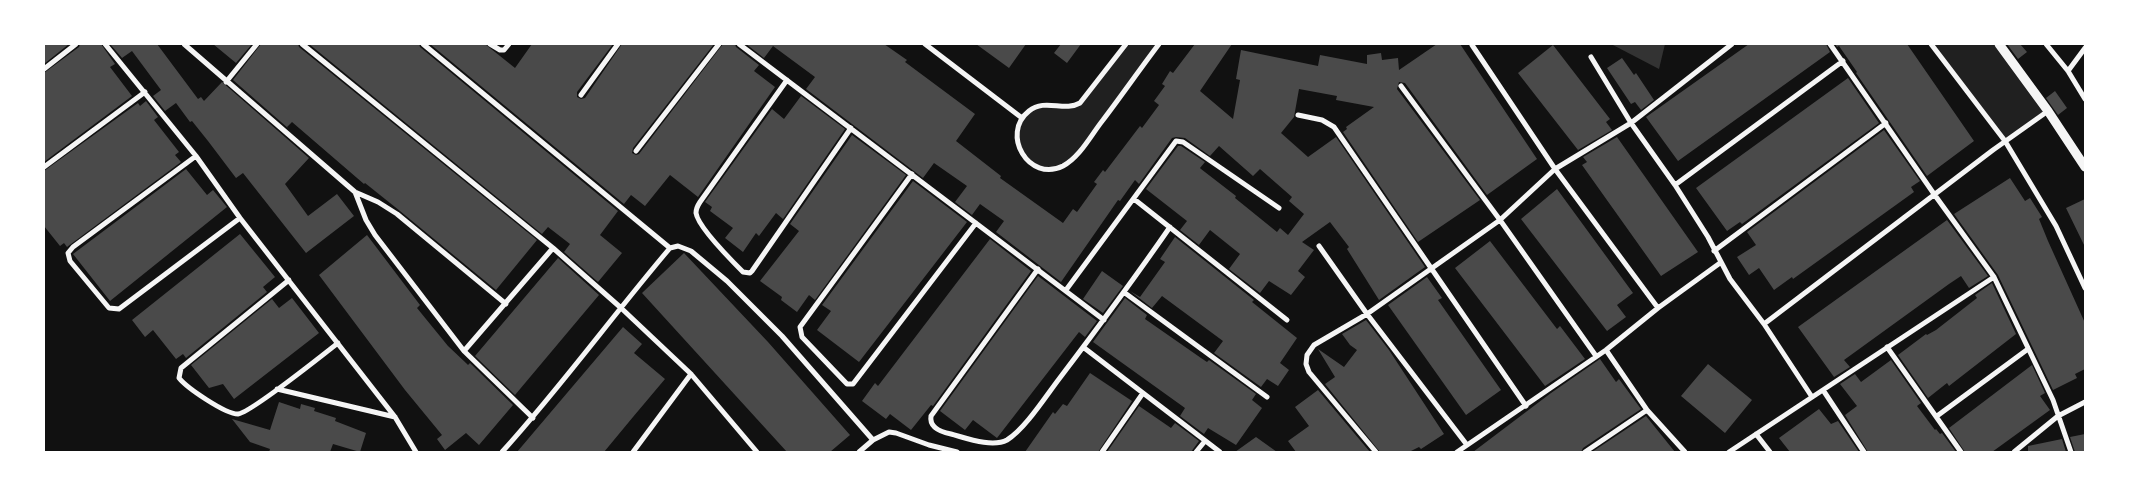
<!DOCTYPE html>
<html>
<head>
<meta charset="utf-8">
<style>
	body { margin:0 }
	#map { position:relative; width:2129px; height:496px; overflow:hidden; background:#111; font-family:Karla,sans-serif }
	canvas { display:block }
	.frame { position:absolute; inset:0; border:45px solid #fff; pointer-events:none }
</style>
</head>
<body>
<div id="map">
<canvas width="2129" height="496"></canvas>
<div class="frame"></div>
</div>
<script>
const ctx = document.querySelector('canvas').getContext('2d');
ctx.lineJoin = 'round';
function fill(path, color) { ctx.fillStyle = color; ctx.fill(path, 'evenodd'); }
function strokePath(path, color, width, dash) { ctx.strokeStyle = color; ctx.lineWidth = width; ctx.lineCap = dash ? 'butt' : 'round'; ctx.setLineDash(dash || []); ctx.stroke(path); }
fill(new Path2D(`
	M1126 44H1159L1074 157C1055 171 1047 171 1026 160 1014 129 1013 131 1037 106H1074Z
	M1931 44H1999L2048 111 2005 141Z`), '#202020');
fill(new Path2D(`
	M1611 44H1665L1659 69Z`), '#333');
fill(new Path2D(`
	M44 44H69L44 64Z
	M80 44H101L115 64 110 67 132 96 44 162V73L79 47Z
	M110 44H157L198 99 201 97 204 101 222 82 309 158 285 184 308 216 337 194 354 216 306 253 243 173 236 178 208 141 192 121 190 122 176 103 165 111 153 96 161 90 132 51 122 58Z
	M213 44H252L236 63Z
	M261 44H298L299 47 537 240 496 290 400 211 365 183 364 184 292 122 287 127 289 129 233 80Z
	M309 44H419L420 47 618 211 600 235 622 253 598 282 564 252 570 244 548 227 542 234Z
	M430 44H485L515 68 532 44H613L577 92V97L581 99 585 98 622 44H714L633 148 632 153 636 155 639 154 723 44H735L736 47 759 65 754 71 775 87 698 197 670 175 645 206 631 195 624 204Z
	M746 44H884L907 60 905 62 975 114 956 141 1001 176 1000 178 1063 223 1073 209 1077 212 1097 184 1094 182 1103 170 1105 172 1140 126 1142 128 1159 105 1154 101 1165 86 1162 84 1170 71 1173 73 1195 44H1232L1200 91 1233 119 1240 80 1236 79 1241 50 1318 66 1320 55 1367 64V55L1381 53 1382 60 1398 58 1399 70 1437 44H1460L1537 159 1487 195 1405 83 1399 82 1397 89 1480 200 1418 242 1343 132 1347 129 1346 127 1374 107 1336 100 1337 96 1299 89 1294 117 1281 133 1308 157 1336 137 1425 267 1379 300 1347 249 1349 247 1330 222 1302 242 1314 250 1298 271 1305 277 1291 295 1269 281 1260 293 1229 269 1240 254 1210 230 1199 245 1180 230 1187 221 1146 189 1178 146H1181L1205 162 1200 168 1201 169 1236 196 1235 198 1277 232 1280 228 1288 235 1304 214 1289 201 1292 197 1260 169 1253 176 1219 146 1210 156 1185 138 1176 137 1172 138 1139 184 1135 180 1120 201 1118 200 1061 282 996 232 1004 221 980 204 972 215 955 202 967 186 934 163 923 178 806 89 815 77 773 46 764 58Z
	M976 44H1026L1009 68Z
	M1061 44H1081L1067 63 1054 53Z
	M1749 44H1826L1830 52 1678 161 1646 117Z
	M1835 44H1907L1974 141 1927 176 1856 73 1857 72 1839 46 1837 47Z
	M2007 44H2020L2027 52 2018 59Z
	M1553 45 1610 119 1606 122 1612 130 1578 150 1518 73Z
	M1622 58 1634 75 1636 73 1654 100 1641 110 1635 102 1631 104 1607 68Z
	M1848 78 1879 123 1742 224 1740 222 1727 231 1696 188Z
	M2055 91 2067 108 2058 115 2046 98Z
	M801 96 845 129 783 219 776 213 759 236 756 233 743 252 725 238 733 228 710 211 712 207 705 202 772 109 784 119Z
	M146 101 158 117 154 120 179 152 175 155 181 162 67 247 64 243 60 246 44 226V171L138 103 140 106Z
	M1884 130 1920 181 1911 187 1914 192 1793 279 1792 277 1774 290 1759 268 1749 275 1737 257 1756 245 1747 232Z
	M852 135 906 175 815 300 809 295 797 312 781 300 782 297 760 281 799 231 790 224Z
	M1617 137 1698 252 1661 276 1582 165 1587 162 1583 157Z
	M186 169 207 195 213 190 227 207 110 301 73 254Z
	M2010 178 2025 201 2030 198 2042 217 2039 219 2048 241 2085 323V369L2075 374 2077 378 2053 390 1998 275 1954 214Z
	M913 181 967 222 859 362 817 330 831 311 822 305Z
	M1557 189 1633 293 1617 305 1626 317 1607 331 1521 219Z
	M2085 199V247L2066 208Z
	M1947 220 1988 276 1969 288 1961 276 1949 284 1844 360 1850 367 1834 377 1798 327Z
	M240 234 275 277 263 287 267 292 186 358 183 354 176 359 153 330 145 337 132 320Z
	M367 235 420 305 417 308 448 346 466 363 468 365 470 363 513 405 479 445 466 433 445 450 437 439 442 435 405 390 319 275Z
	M1175 237 1254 300 1252 302 1297 338 1280 363 1289 370 1278 386 1267 379 1261 387 1214 353 1223 341 1162 296 1152 308 1130 291 1140 297 1165 262 1160 259Z
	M990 239 1031 271 933 406 931 405 911 430 890 414 886 419 862 401 875 383 878 386Z
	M1490 241 1557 329 1560 326 1585 359 1545 386 1455 268Z
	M684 253 768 342 850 435 830 452H787L642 293Z
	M558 258 599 295 515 395 475 356Z
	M1102 271 1123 286 1103 313 1083 299Z
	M1038 276 1097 321 1085 337 1079 332 997 438 973 420 965 430 940 411Z
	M1427 277 1442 298 1438 300 1501 390 1466 415 1388 305Z
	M1992 283 2016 334 1949 386 1947 383 1928 398 1898 355 1926 334 1927 335 1936 330 1977 298 1975 295Z
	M292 298 319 333 234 399 223 384 209 388 191 365 272 299 279 308Z
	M1125 298 1147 315 1145 319 1201 358 1207 362 1209 360 1256 394 1252 400 1262 408 1236 445 1208 428 1204 434 1180 416 1185 408 1093 342Z
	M1366 320 1389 350 1444 434 1421 449 1419 447 1409 452H1380L1325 384 1335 377 1318 349 1344 367 1357 350 1350 345 1342 334Z
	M623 327 642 344 634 353 665 379 633 417 604 452H517Z
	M1600 359 1616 382 1619 379 1641 409 1583 448 1581 452H1473L1551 393Z
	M1891 360 1921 403 1917 406 1935 430 1936 429 1940 434 1942 433 1956 452H1868L1845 415 1857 406 1840 384 1855 374 1861 382Z
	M1708 364 1752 400 1725 433 1681 396Z
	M2032 365 2045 393 2040 396 2050 410 1992 452H1965L1949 428Z
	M1090 373 1132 401 1098 452H1025L1053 412 1055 414 1063 404 1067 406Z
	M1318 390 1370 452H1296L1288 441 1309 426 1295 407Z
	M279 402 300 409 301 404 315 408 314 411 336 418 335 421 366 433 360 452 333 444 330 452H269L270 449 250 442 232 419 270 430Z
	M1139 406 1171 428 1175 423 1199 441 1191 452H1107Z
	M1819 409 1831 424 1838 421 1859 452H1790L1779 438Z
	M1646 416 1675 452H1592Z
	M2085 434V452H2075L2070 437Z
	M1256 437 1277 452H1235Z
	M2062 439 2066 452H2028V446Z`), '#4a4a4a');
strokePath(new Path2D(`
	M105 44 196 156 240 218 395 417 416 452
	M184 44 355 192 378 202 397 214 506 304
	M302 44 553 248 620 307 691 374 757 452
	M423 44 670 248
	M490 44 500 50H504L509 44
	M739 44 1104 320
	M925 44 1022 118
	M1126 44 1080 103C1064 112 1045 98 1029 111 1000 134 1029 183 1063 166 1080 157 1091 135 1103 120 1122 95 1140 69 1159 44
	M1830 44 1934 194 1994 277 2053 400 2071 452
	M1931 44 2005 141 2056 226 2085 288
	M2046 44 2068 71 2085 99
	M1472 45 1555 169 1658 308
	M1591 57 1631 123 1675 185 1708 237 1730 279 1764 324 1812 397
	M44 69 76 44
	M2068 71 2085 48
	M787 80 700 202C698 205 696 209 696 213 698 227 732 261 743 272L750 273 752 271 851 128
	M226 82 257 44
	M1401 86 1500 220 1596 356
	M581 95 618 44
	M1298 115 1322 120 1334 127 1526 406
	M636 151 719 44
	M196 156 73 247 68 253 70 261 109 308 119 309 240 218
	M44 167 145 92
	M912 174 800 327 802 337 847 384H853L976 223
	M1675 185 1843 61
	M355 192 366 220 375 235 464 351 533 418
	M1134 199 1287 320
	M1319 246 1367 314 1467 445
	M1714 251 1886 123
	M1038 269 931 416C929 428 941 432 951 434 966 438 992 448 1007 440 1025 429 1046 396 1059 379 1097 329 1134 279 1170 227
	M289 280 181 368 179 378C187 388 225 414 238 414 250 413 324 354 338 343
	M1066 290 1176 141 1183 142 1279 208
	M1125 293 1267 397
	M1764 324 1993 150 2048 111
	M1083 347 1220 452
	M1887 347 1961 452
	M1606 350 1647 410 1685 452
	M464 351 553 248
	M277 389 395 417
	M1823 390 1864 452
	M1937 416 2028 349
	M1756 434 1770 452
	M502 452C561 387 613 315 670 248L678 246 691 251 727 281 782 336 873 440
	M633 452 691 374
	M859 452 873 440 889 432 896 433 929 445 957 452
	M1102 452 1143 393
	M1196 452 1205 441
	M1376 452 1309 372 1306 364 1307 355 1314 345 1367 314 1500 220 1555 169 1631 123 1732 44
	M1457 452 1606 350 1658 308 1720 263
	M1585 452 1647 410
	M1729 452 1994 277
	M2014 452 2058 416 2085 402`), '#f5f5f5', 5);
strokePath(new Path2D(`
	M1999 44 2048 111 2085 167`), '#f5f5f5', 9);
</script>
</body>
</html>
